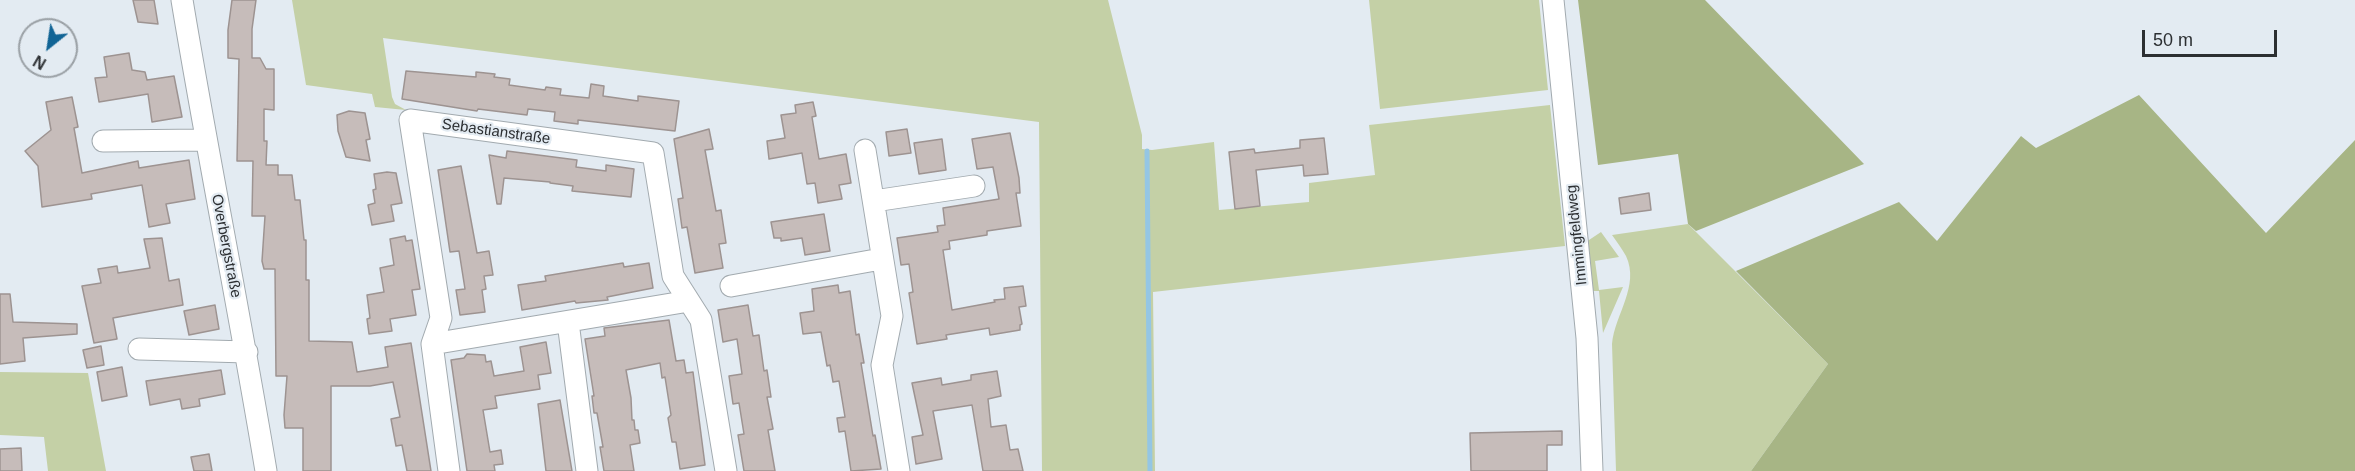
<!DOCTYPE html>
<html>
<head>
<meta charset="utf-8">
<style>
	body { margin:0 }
	#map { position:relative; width:2355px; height:471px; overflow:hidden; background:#e3ebf2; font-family:Helvetica,sans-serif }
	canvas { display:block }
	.north { position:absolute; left:18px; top:18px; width:60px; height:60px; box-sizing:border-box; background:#e3ebf2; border:2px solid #9aa0a5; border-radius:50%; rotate:210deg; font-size:16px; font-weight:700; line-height:24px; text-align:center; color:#2c2f32 }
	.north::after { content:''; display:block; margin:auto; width:21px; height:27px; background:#116495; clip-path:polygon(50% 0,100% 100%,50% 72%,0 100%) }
	.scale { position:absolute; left:2142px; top:30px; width:135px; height:27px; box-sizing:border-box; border:3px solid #2c2f32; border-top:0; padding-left:8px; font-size:18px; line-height:21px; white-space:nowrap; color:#2c2f32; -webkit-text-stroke:4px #e3ebf2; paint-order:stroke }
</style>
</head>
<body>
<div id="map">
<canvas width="2355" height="471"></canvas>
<div class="north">N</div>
<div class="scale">50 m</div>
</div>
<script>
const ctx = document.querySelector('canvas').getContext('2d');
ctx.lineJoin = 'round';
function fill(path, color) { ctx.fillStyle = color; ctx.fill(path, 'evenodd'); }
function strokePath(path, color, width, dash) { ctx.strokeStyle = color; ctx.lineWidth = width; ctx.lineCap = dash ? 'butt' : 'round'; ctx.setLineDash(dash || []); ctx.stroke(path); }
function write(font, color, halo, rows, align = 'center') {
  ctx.font = font + ' Helvetica,sans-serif'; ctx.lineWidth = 4.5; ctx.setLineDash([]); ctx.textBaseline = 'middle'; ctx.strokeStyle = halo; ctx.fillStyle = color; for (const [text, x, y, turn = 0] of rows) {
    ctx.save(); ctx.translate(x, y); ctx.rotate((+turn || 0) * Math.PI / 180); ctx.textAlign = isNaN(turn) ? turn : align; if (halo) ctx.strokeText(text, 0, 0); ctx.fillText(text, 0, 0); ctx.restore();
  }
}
fill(new Path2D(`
	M292 0H1108L1142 135V149L1152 150 1214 142 1219 210 1309 202V183L1375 175 1369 125 1550 105 1565 246 1153 292 1155 471H1042L1039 122 383 38 392 97 395 104 406 110 375 107 372 94 306 85Z
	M1369 0H1539L1548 90 1380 109Z
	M1688 224 1828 364 1751 471H1616L1612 344C1615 314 1640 286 1626 256 1622 249 1617 242 1612 235Z
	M1601 232 1619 257 1595 261 1599 290 1623 287 1603 333 1599 291H1591L1586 242Z
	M0 372 88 373 106 471H48L44 437 0 435Z`), '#c4d0a6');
fill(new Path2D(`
	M1578 0H1705L1864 164 1696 231 1688 224 1678 154 1598 165Z
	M2139 95 2266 233 2355 140V471H1751L1828 364 1736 271 1899 202 1937 241 2021 136 2036 148Z`), '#a7b585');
strokePath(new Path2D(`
	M1147 151 1150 471`), '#94c6e4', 5);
const building = new Path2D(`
	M133 0H154L158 24 138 22Z
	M232 0H256L252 29V58H260L266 69H274V110L264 109V141H267L266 165H278V175H292L295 200H300L304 240H306V280H309V341L352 342 357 372 388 367 385 347 411 343 431 471H407L402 445 396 446 391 419 400 417 393 382 370 386H331V471H303V428H285L284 415 287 376H276L275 269H264L262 261 265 216H252L253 161H237L239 59 228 58V30Z
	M129 53 132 70 145 72 147 80 174 76 182 117 152 122 148 94 99 102 95 78 107 77 104 57Z
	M406 71 476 77V72L495 74 494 77 510 79 509 85 545 90 546 87 561 89 560 95 589 98 591 84 604 86 603 96 638 101V96L679 101 675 131 578 120V124L554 121 555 112 528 109 527 115 478 109 477 111 402 99Z
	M72 97 78 127 74 128 82 173 138 161 139 168 189 160 195 199 166 204 170 223 149 227 142 185 91 194 92 199 42 207 38 166 25 151 51 130 46 102Z
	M813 102 816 116 812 117 819 159 846 154 851 183 839 185 842 199 818 203 815 183 807 184 802 153 769 159 767 141 785 138 781 115 796 113 795 105Z
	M349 111 365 113 370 139 366 140 370 161 346 157 338 131 337 115Z
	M709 129 713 149 705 150 716 211 721 210 726 243 719 244 723 268 695 273 687 227 682 228 678 199 683 198 674 139Z
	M907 129 911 153 889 156 886 132Z
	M1010 133 1019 178 1020 193H1016L1021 226 987 231V235L949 241 950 249 943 250 952 310 995 302 994 300 1005 299 1004 288 1023 286 1026 306 1019 307 1022 324 1020 325V330L990 335 989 328 946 335 947 339 917 344 909 293 913 292 909 264 901 265 897 238 938 232 937 226 945 225 943 208 999 199 993 167 977 169 972 139Z
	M1324 138 1328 174 1304 176 1303 165 1256 170 1260 206 1235 209 1229 152 1254 149 1255 153 1300 148V140Z
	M942 139 946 170 919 174 914 143Z
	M507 151 577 160 576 167 606 171V165L634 169 631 197 572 191 573 186 550 183V182L504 178 501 204H497L489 155 506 158Z
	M461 166 477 253 489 251 493 275 484 276 486 289 482 290 485 312 460 315 456 290 465 289 459 251 450 252 438 170Z
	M387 172 396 173 402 203 391 205 394 221 372 225 368 205 375 203 373 190 376 189 374 174Z
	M1649 193 1651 210 1621 214 1619 198Z
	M824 214 830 251 805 255 802 238 781 241V238H774L771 222Z
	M405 236 406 241 412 240 420 289 412 290 416 315 390 319 392 331 369 334 367 319 370 318 367 295 384 292 380 268 394 265 390 239Z
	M162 238 169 281 179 279 183 305 113 318 117 339 94 343 82 286 101 283 98 269 117 266 118 273 150 268 144 239Z
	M623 263 624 267 649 263 653 288 607 297 608 300 576 303 575 301 522 310 518 285 546 281 545 276Z
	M838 285 839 293 850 291 856 335 859 334 864 363H861L873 436 875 435 881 469 851 471 845 431 839 432 837 418 845 417 839 381 833 382 830 365 827 366 821 332 803 334 800 313 814 311 812 289Z
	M0 294H10L13 322 77 324V334L23 338 25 361 0 364Z
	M215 305 219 329 189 335 184 311Z
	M748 305 753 336 759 335 764 371 767 370 771 397H767L773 429 768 430 775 471H744L738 435 744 434 739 403 733 404 729 376 742 374 737 339 723 342 718 310Z
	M669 320 676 361 684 360 686 373 693 372 705 465 680 469 676 442H672L668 418 671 415 665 377 662 378 660 363 626 370 631 398 632 420H634L635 430H638L640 443 630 445 634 471H604L600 447H603L597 413H594L592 396H594L585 339 605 336 604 328Z
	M546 342 551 373 538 375 540 389 495 396 497 408 483 410 490 452 501 450 503 464 494 465 495 471H467L451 360 464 358 467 354 485 355 486 362 491 361 494 376 524 371 520 347Z
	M101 346 104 365 87 368 83 350Z
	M122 367 127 396 102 401 97 372Z
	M221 370 225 394 199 399 200 406 182 409 180 399 150 405 146 381Z
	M997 371 1001 396 988 399 991 427 1006 425 1010 450 1018 449 1023 471H983L972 405 933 411 942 459 916 464 912 437 923 435 912 383 941 378 942 385 971 380V375Z
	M560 400 572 471H546L538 404Z
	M1562 431V445H1547V471H1471L1470 433Z
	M21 448 22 471H0V449Z
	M209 454 212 471H194L191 457Z`);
fill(building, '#c6bcba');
strokePath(building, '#9d9391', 1.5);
const street = new Path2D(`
	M182 0C208 157 240 314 266 471
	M1553 0 1587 338 1592 471
	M103 141 205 140
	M865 150 892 316 882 365 899 471
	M874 201 974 186
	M731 286 881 259
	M568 322 587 471
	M432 344 689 301
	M139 349 247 352
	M449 471 432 344 441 318 410 120 653 153 673 276 701 320 726 471`);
strokePath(street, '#a2aaaf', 23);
strokePath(street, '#fff', 21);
write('15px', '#2c2f32', '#e3ebf2', [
	["Sebastianstraße",496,132,8],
	["Immingfeldweg",1577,235,-96],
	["Overbergstraße",226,246,79]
]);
</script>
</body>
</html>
